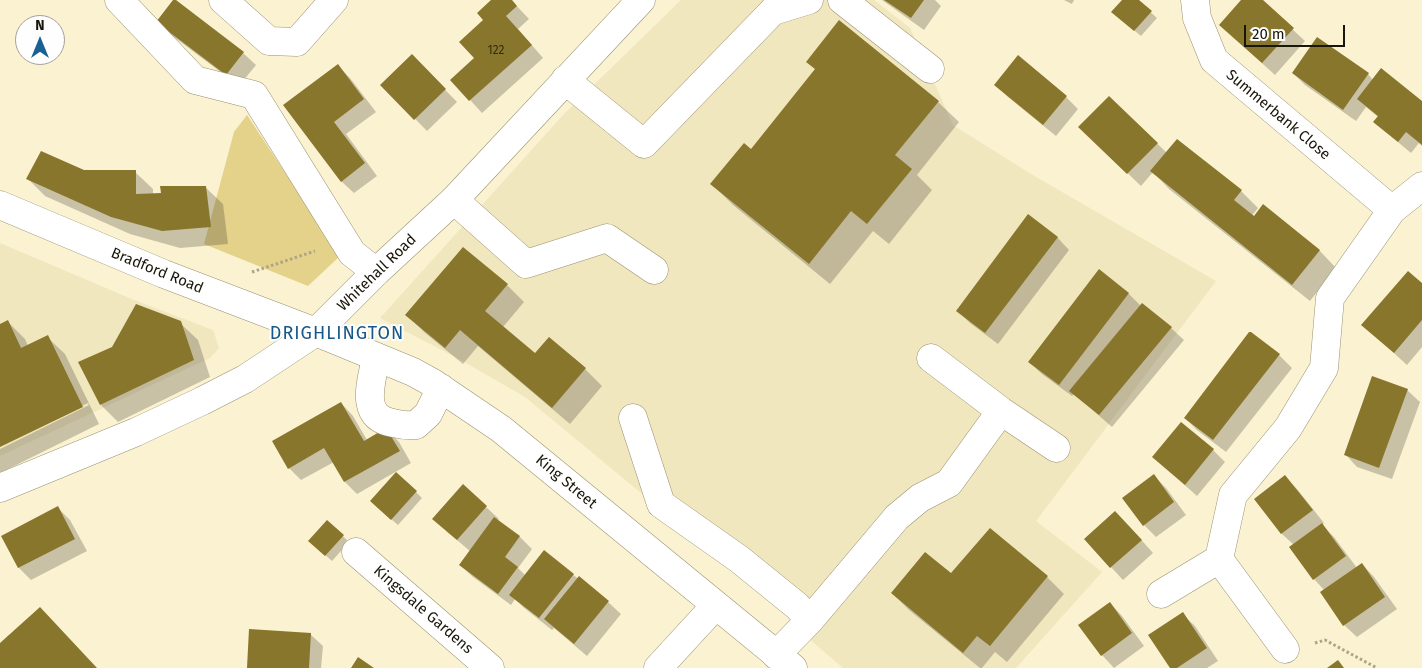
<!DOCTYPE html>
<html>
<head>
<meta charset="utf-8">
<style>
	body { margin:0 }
	#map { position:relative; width:1422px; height:668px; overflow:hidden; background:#faf2d0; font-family:"Fira Sans",sans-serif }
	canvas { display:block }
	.north { position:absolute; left:15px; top:15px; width:50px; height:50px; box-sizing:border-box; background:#fefefe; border:1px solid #a2a19c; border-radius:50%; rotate:0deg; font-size:14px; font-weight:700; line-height:20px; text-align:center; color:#181509 }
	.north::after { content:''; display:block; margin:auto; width:18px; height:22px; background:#196095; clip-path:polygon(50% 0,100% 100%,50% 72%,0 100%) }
	.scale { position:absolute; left:1244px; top:25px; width:101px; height:22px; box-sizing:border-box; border:2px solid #181509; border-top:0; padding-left:6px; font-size:15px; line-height:18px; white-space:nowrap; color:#181509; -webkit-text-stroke:4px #fefefe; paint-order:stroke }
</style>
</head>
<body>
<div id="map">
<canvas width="1422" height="668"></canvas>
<div class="north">N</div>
<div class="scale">20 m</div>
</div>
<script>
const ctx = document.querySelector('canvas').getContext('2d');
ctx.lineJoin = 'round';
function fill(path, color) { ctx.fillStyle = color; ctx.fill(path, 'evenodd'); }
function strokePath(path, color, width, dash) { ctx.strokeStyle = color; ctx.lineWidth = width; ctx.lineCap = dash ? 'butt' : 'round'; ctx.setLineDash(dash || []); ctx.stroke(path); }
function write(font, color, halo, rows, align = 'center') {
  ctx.font = font + ' "Fira Sans",sans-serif'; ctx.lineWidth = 4; ctx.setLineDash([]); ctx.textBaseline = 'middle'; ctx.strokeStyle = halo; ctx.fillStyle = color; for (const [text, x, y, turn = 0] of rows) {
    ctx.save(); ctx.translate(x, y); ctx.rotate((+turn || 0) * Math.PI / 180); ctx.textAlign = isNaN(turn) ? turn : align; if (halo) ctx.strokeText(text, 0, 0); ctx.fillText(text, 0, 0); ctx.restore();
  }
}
fill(new Path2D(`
	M681 0H874L910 28 953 125 1031 174 1216 281 1036 521 1102 572 1016 668H843L815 644 768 598 525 397 459 359 380 318 564 114Z
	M0 243 134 300 213 330 219 348 210 358 0 456Z`), '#f1e7be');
fill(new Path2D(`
	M247 115 340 256 308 286 204 244 234 132Z`), '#e4d28a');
fill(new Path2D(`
	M175 0 243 53 256 65 239 86 170 34 158 22Z
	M493 0H511L529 19 518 29 543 58 482 113 452 80 476 58 485 20Z
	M882 0H935L941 6 924 30Z
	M1064 0H1074L1072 4Z
	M1123 0H1137L1157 18 1141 36 1119 18Z
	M1243 0H1261L1305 41 1275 75 1233 37Z
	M412 56 457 102 427 131 382 85Z
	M1018 57 1066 97 1078 109 1056 136 1008 97 995 85Z
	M338 66 350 78 376 112 346 134 377 176 354 193 341 181 285 105Z
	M1293 73 1368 74 1373 80 1422 102V146L1419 143 1411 153 1374 122 1378 117 1366 107 1356 121 1305 85Z
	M1109 97 1167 153 1241 191 1258 208 1250 218 1319 250 1336 268 1310 301 1169 189 1153 172 1141 186 1092 139Z
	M938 102 959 122 917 175 932 190 889 244 873 231 830 284 733 205 712 184 751 150Z
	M84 172H135L153 189V195L205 187 223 204 228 244 180 248 130 234 45 196 28 179Z
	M1057 237 1069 250 998 344 970 323 958 311Z
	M1099 271 1129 294 1141 306 1142 305 1171 328 1184 340 1112 427 1074 394 1072 396 1042 374 1029 362Z
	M507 285 524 302 503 327 535 355 585 369 602 386 570 424 478 346 463 364 424 332 407 315Z
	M1422 285V347L1407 365 1363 325Z
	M8 322 25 339 28 346 47 337 65 354 99 424 0 473V449L89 405 88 403 0 446V326Z
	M180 323 198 340 210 377 118 422 101 405Z
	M1251 333 1279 355 1292 368 1226 452 1197 430 1185 418Z
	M1407 390 1420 402 1392 479 1357 467 1345 454Z
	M341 403 353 416 367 440 386 429 399 442 411 463 357 494 345 482 334 462 301 480 289 468Z
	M1213 450 1225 462 1197 496 1153 457Z
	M1154 476 1166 488 1186 515 1156 537 1144 525Z
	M1285 477 1297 489 1324 523 1322 525 1334 537 1357 568 1362 564 1374 577 1397 609 1357 637 1344 625 1324 590 1314 579 1291 548 1294 545 1282 534 1255 500Z
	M463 486 499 519 497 521 520 537 532 549 518 568 526 576 544 552 608 602 621 614 587 656 554 628 552 630 523 607 515 599 511 605 473 577 460 565 470 551 446 531Z
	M416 492 422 498 398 525 377 507Z
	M58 508 70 520 87 551 31 580 19 568 3 536Z
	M327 521 349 542 332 561 316 547Z
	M1128 525 1153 553 1123 580 1086 540Z
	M951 575 1047 577 1064 594 1007 662 995 652 982 668H980L909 610 892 593Z
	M1110 603 1122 616 1144 646 1114 668 1102 655Z
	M1182 614 1195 626 1218 661 1207 668H1171Z
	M310 634 323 646 321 668H248Z`), '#0003');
fill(new Path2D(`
	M173 0H176L244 52 226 75 156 22Z
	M491 0H512L517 6 506 16 532 45 469 101 450 80 474 58 459 42 483 20 477 13Z
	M884 0H924L911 18Z
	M1122 0H1139L1152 11 1134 31 1111 12Z
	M1241 0H1263L1294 28 1262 63 1219 25Z
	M839 20 939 101 895 155 912 169 867 224 851 211 809 264 710 184 744 143 751 149 815 69 806 62Z
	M1317 37 1369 73 1343 110 1292 73Z
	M412 54 446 89 414 120 380 85Z
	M1018 55 1067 96 1043 125 994 85Z
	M338 64 364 99 334 122 365 163 341 182 283 105Z
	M1381 68 1422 101V145L1406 132 1398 142 1373 122 1378 116 1357 99Z
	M1109 96 1158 143 1127 174 1078 127Z
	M1177 139 1242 190 1234 200 1254 216 1263 204 1320 250 1292 285 1150 171Z
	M41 151 84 170H136V194L161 193 160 186H206L211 227 162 231 111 217 26 179Z
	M1028 214 1058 237 985 333 956 311Z
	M463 247 508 284 485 311 535 353 549 337 586 368 552 408 460 330 445 348 405 315Z
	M1099 269 1129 293 1059 385 1028 362Z
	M1408 271 1422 283V320L1394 353 1361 325Z
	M1142 303 1172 327 1099 415 1069 391Z
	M136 304 181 321 194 360 100 405 78 362 112 347Z
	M8 320 21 348 48 335 83 407 0 447V324Z
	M1249 332H1251L1280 354 1213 440 1184 418Z
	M1372 376 1408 389 1379 468 1344 455Z
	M341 402 364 441 386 428 400 451 344 482 324 448 288 469 272 441Z
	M1181 422 1214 449 1185 485 1152 457Z
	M396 472 417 491 391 520 370 501Z
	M1154 474 1174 502 1143 526 1122 498Z
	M1285 475 1313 510 1281 534 1254 499Z
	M463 484 487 506 457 540 432 519Z
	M58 506 75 539 18 568 1 536Z
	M1115 511 1142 540 1110 568 1084 539Z
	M494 517 520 536 505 557 518 567 498 594 459 565Z
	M327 520 344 535 325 556 308 541Z
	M1322 523 1346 556 1313 580 1289 547Z
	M990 528 1048 576 990 646 977 636 963 653 891 593 925 552 951 573Z
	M544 550 574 574 539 618 509 595Z
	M1362 563 1385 597 1343 626 1320 592Z
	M579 576 609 601 574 644 544 619Z
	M1110 602 1132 633 1101 656 1078 625Z
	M40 607 97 668H0V643Z
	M1183 612 1207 648 1177 668H1170L1148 635Z
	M249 629 311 633 309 668H247Z
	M358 657 374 668H351Z
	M1338 660 1344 668H1327Z`), '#88762c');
const minor = new Path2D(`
	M119 0 195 80 254 95 352 253 376 272
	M223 0 269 41 297 42 334 0
	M842 0 930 69
	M1195 0 1197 18 1214 60 1392 210
	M565 80 644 144 773 11 809 0
	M454 200 526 264 607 238 654 270
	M376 357C372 381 358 417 393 423 401 425 408 426 416 425L428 414 441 388
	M931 358 1001 411 1056 448
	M633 418 661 504 739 559 797 606 810 620 776 655
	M356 552 490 668
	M1219 559 1285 649
	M1161 594 1219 559 1233 495 1288 428 1324 368 1330 298 1392 210 1422 186
	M810 620 897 517 920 498 949 483 1001 411
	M658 668 715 606`);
const major = new Path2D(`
	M0 205 164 274 316 332 413 372 433 383 501 429 793 668
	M0 488 136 432 202 401 245 379 316 332 376 272 454 200 641 0`);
strokePath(minor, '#999172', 29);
strokePath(major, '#999172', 29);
strokePath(new Path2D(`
	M252 272 315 251
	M1315 643 1325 640 1377 668`), '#aaa489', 3, [2.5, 2.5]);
strokePath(minor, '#fff', 28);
strokePath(major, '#fff', 28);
write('12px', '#342d12', null, [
	["122",496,51]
]);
write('15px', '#181509', '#fefefe', [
	["Summerbank Close",1278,115,40],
	["Bradford Road",157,271,22],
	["Whitehall Road",377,273,-44],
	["King Street",566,482,40],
	["Kingsdale Gardens",423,610,41]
]);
ctx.letterSpacing = '1px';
write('18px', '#175787', '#fefefe', [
	["DRIGHLINGTON",337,334]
]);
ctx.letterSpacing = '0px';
</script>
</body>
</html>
